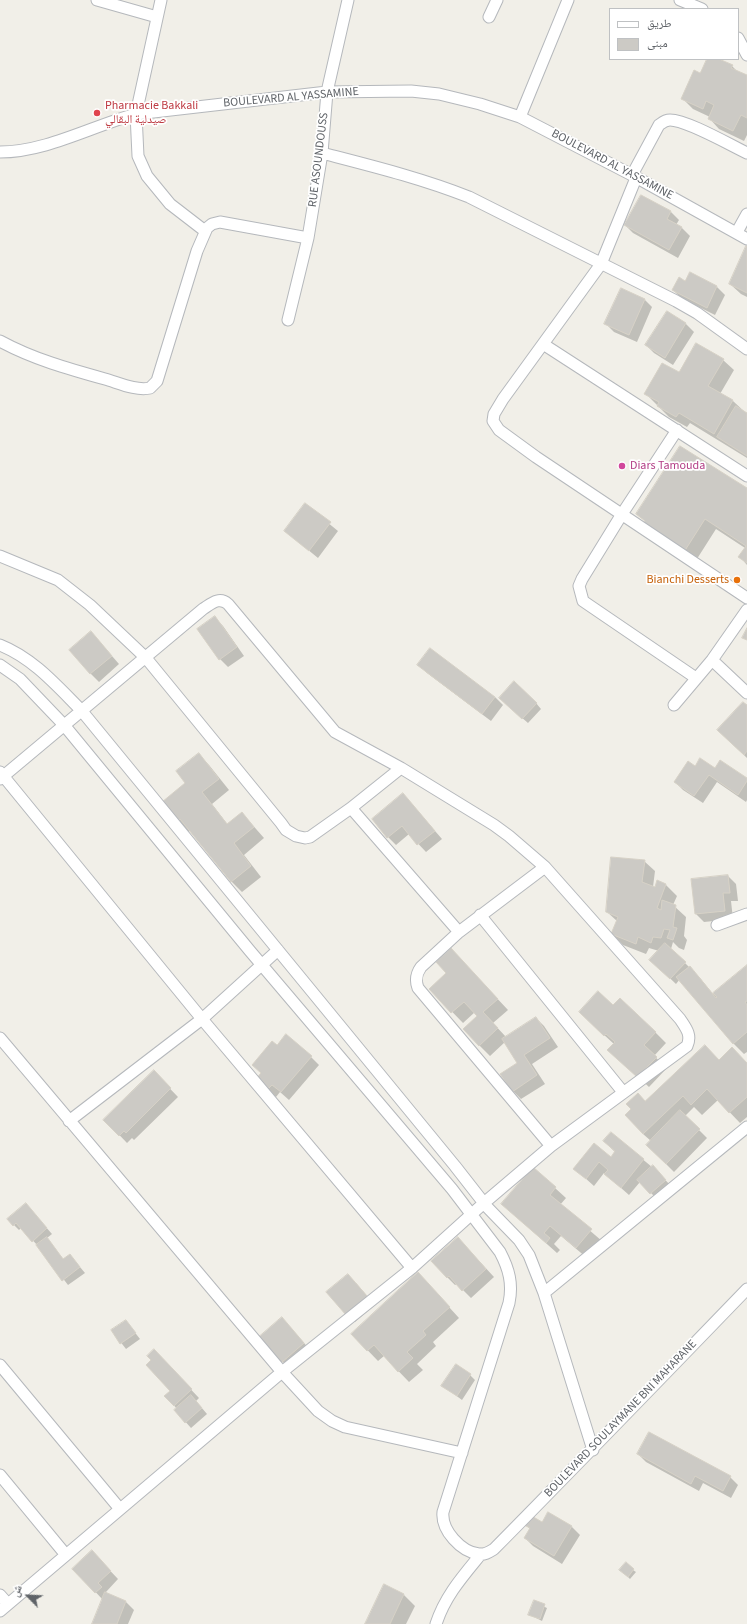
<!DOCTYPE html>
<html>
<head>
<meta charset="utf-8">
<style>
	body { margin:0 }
	#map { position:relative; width:747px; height:1624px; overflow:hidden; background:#f1efe8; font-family:"Source Sans 3","Noto Naskh Arabic",sans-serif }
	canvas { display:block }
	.legend { position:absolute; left:609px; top:8px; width:130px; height:52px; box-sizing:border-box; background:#fff; border:1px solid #bfc1c3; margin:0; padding:5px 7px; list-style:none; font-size:12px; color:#5f6368 }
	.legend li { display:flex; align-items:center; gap:8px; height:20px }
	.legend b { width:20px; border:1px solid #bfc1c3 }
	.north { position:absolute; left:8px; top:1576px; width:40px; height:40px; -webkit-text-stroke:3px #fff; paint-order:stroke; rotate:294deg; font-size:11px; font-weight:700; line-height:16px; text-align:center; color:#5f6368 }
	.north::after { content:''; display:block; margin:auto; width:14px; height:18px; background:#5f6368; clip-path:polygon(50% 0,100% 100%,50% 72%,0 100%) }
</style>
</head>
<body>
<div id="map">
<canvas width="747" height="1624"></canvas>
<ul class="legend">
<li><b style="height:5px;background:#fff"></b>طريق</li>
<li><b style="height:11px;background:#cccac5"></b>مبنى</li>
</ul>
<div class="north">ش</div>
</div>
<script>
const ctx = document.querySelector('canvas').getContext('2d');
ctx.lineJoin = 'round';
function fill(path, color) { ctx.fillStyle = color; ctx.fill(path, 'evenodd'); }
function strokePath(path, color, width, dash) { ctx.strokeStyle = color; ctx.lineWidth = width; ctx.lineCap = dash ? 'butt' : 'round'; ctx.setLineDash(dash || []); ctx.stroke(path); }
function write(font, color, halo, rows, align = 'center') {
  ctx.font = font + ' "Source Sans 3","Noto Naskh Arabic",sans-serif'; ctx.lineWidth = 3.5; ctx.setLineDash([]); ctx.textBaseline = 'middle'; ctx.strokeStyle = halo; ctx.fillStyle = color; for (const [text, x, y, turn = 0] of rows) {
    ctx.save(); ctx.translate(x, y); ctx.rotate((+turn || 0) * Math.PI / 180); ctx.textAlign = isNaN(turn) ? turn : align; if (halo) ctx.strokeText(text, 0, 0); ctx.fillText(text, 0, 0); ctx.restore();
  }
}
fill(new Path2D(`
	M708 59H717L732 66 738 72 747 76V135L744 141 719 129 709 118 710 117 693 109 682 98 701 74Z
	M641 196 671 212 679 220 676 225 682 228 690 236 678 258 633 233 625 225Z
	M747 247V297L741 294 730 284Z
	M690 273 717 287 725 295 715 315 681 298 673 290 686 282Z
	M644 299 652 307 637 342 614 332 606 324Z
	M667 312 686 324 694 332 673 365 654 353 646 345Z
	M723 360 734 370 720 394 733 401 747 414V458L690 423 687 427 669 417 645 393 679 374Z
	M747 489V565L740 557 745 548 716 529 695 562 637 514Z
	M305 504 338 531 318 558 285 531Z
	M215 618 223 626 244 656 228 667 220 659Z
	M91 632 119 664 99 682 91 674Z
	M419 665 495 697 503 705 491 721 427 673Z
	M505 703H536L541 709 528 723Z
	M747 707V758L726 738Z
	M199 755 209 765 229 790 212 804 228 825 242 813 264 838 244 855 261 877 242 892 231 881 190 830 189 832 178 821 187 783Z
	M695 767 715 769 747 780V800L746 802 717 782 703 803 683 790 675 782Z
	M403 794 442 839 426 852 409 834 396 845 388 837Z
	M644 861 655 871 653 887 655 888 658 882 666 885 677 896 673 905 686 917 684 936 687 940 684 950 679 948 673 942 671 949 700 978 713 994 747 966V1052L744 1054 733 1043 680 979 676 984 656 965 659 951 649 948 646 954 623 945 612 934 617 921 607 912Z
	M728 876 736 884 738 901H731L733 919 704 922 696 914Z
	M451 949 508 1010 493 1023 506 1037 536 1018 544 1026 558 1047 532 1064 545 1084 521 1099 513 1091 519 1063 505 1042 490 1056 479 1045V1016L475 1012 463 1023 430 989 448 973Z
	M613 1006 655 1032 666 1043 654 1056 667 1068 649 1087 620 1060 614 1044 591 1023Z
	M277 1046 311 1057 319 1065 289 1100 280 1092 276 1097 265 1088 262 1074Z
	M719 1061 747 1064V1117L740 1123 718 1100 702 1115 694 1107 685 1116 707 1138 674 1172 647 1145 651 1141 643 1134 645 1102Z
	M154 1072 178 1097 134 1140 132 1138 127 1143 105 1120Z
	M611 1133 658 1172 670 1185 656 1198 640 1182 629 1195 604 1173 594 1186 575 1169 611 1158 615 1152 604 1141Z
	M533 1168 566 1198 560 1205 602 1241 587 1258 561 1236 554 1244 560 1250 557 1253 502 1204Z
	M31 1210 52 1234 47 1238 64 1260 70 1255 85 1273 68 1285 38 1246 21 1228 19 1230 9 1220Z
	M458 1238 494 1277 471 1298 457 1284 455 1285 447 1277Z
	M356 1283 375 1305 355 1322 347 1314Z
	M428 1284 459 1318 433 1342 436 1346 417 1364 423 1370 409 1382 384 1356 378 1361 352 1334Z
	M126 1321 140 1339 126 1349 112 1331Z
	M290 1327 312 1352 290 1370 261 1337Z
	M162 1359 199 1398 196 1401 207 1414 191 1428 175 1410 177 1409 166 1396 171 1391 152 1360Z
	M470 1375 475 1380 462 1400 443 1386Z
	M638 1454 730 1477 738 1485 731 1498 703 1483 699 1491 646 1462Z
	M548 1513 572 1527 580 1535 562 1564 533 1546 525 1538 530 1529 526 1525 542 1524Z
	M100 1560 118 1579 106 1592 108 1594 126 1602 134 1610 128 1624H93L103 1600 74 1569Z
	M633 1570 636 1572 630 1579 623 1572Z
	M384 1586 404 1595 415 1606 406 1624H366Z
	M534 1602 547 1608 542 1621 530 1615Z`), '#0003');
const building = new Path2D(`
	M707 59H719L733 65 731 68 747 75V118L741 115 733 131 708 119 714 105 706 101 703 109 681 99 694 70 700 73Z
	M641 195 671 211 667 219 682 227 669 250 624 225Z
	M746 246H747V293L729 284Z
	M690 272 717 286 707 308 672 290 679 277 685 281Z
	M621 288 645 299 629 335 604 324Z
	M667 311 686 323 665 358 645 345Z
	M696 343 724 359 708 386 733 400 714 434 679 413 676 417 657 406 659 402 644 394 662 363 679 372Z
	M736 406 747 413V456L717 437Z
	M680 446 747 488V563L738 557 746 546 705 519 684 552 642 526 645 521 636 514Z
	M305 503 331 522 309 551 284 531Z
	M215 616 237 647 219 660 197 629Z
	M747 628V640L742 638Z
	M91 631 112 656 90 674 69 650Z
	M430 648 495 697 482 714 417 665Z
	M514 681 537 703 522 719 499 698Z
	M743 702 747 705V751L744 755 717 730Z
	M199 753 219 779 202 792 227 824 242 812 254 827 234 843 251 866 231 882 180 819 177 822 162 802 185 783 176 771Z
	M700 758 715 768 720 760 747 778V781L738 795 709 775 694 796 674 782 688 761 695 766Z
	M403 793 435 831 417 845 402 826 387 838 372 819Z
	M611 857 645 860 642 882 655 887 657 880 666 884 657 908 661 910 662 900 676 905 673 927 677 928 673 940 667 938 670 930 664 929 661 938 653 937 651 943 638 937 636 944 611 934 618 917 606 912Z
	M728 875 730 893H723L725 911 695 914 691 879Z
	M665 943 686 962 670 979 649 960Z
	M451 948 498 999 483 1012 498 1028 479 1046 463 1029 477 1016 464 1002 451 1013 429 989 446 973 436 962Z
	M747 965V1001L745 1002 747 1005V1032L733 1044 676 977 690 966 716 998 717 997 713 993Z
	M598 991 613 1005 620 998 656 1032 644 1045 657 1057 637 1077 607 1050 615 1042 606 1034 604 1036 579 1012Z
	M536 1017 550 1038 524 1055 537 1075 512 1092 500 1074 517 1063 502 1039Z
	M286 1034 312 1056 281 1092 272 1085 267 1090 255 1080 261 1073 252 1065 272 1041 277 1045Z
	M705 1045 719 1060 732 1047 747 1063V1097L729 1113 707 1089 691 1105 683 1096 643 1134 625 1115 631 1109 626 1104 638 1093 645 1101Z
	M154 1070 171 1088 126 1133 124 1131 119 1136 103 1120Z
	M680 1110 700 1129 666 1164 646 1145Z
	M611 1132 644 1159 621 1188 604 1174 608 1170 599 1162 586 1179 573 1169 594 1143 611 1157 615 1151 603 1141Z
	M653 1165 666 1180 650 1194 637 1180Z
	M533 1167 556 1187 550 1195 592 1229 576 1248 550 1226 544 1233 550 1238 546 1243 501 1204Z
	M26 1203 47 1228 32 1242 16 1223 13 1226 7 1219Z
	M47 1237 63 1259 70 1254 80 1267 62 1281 36 1245Z
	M458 1237 486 1269 462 1291 449 1276 447 1278 431 1261Z
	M418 1272 450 1307 423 1331 426 1335 407 1352 413 1358 398 1372 374 1345 367 1351 351 1334Z
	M348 1274 367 1296 346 1315 326 1292Z
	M282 1317 304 1343 281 1363 259 1337Z
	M126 1320 136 1333 120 1344 111 1330Z
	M154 1349 192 1389 174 1406 164 1396 170 1391 146 1365 151 1360 147 1356Z
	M456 1364 471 1374 457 1396 441 1386Z
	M191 1395 202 1408 185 1423 174 1410Z
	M649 1432 731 1476 723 1491 695 1476 691 1484 637 1454Z
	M548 1512 572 1526 554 1556 524 1538 530 1528 524 1525 530 1515 542 1522Z
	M92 1550 111 1571 98 1583 102 1587 95 1593 72 1569Z
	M626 1562 634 1569 628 1577 619 1570Z
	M384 1584 404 1594 390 1624H365Z
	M105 1592 126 1601 117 1624H92Z
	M534 1600 545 1604 540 1619 528 1615Z`);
fill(building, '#cccac5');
strokePath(building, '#d6d1c6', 1);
const street = new Path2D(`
	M97 0 157 17
	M161 0 136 114 138 156 147 176 170 204 205 231
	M680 0 702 9
	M489 17 497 0
	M738 38 747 55
	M520 117 568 0
	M0 152C46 152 92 126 136 114L327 92 411 91 439 94 480 104 520 117 632 175 747 239
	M322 153C372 166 421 178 469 197L676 301 697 313 747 349
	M632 175 659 125C663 122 665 120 670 120 687 120 730 145 747 153
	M636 178 601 264 503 399 494 414 493 421 499 430 536 457 747 598
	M737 232 747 214
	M288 320 308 238 322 153 327 92 348 0
	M0 341C33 359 69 369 105 379 119 383 136 391 150 388L157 381 197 251 207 228 212 224 220 222 308 238
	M543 344 747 476
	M677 430 622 514 582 579 579 586 583 601 696 678
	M0 556 58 580 90 605 146 658 281 823 286 830 296 836 305 838 310 837 351 808 401 768
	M0 645C33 658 57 686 81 710L455 1166 487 1207 519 1240 529 1255 544 1293 593 1450
	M712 660 747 693
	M0 665 20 679 64 725 250 951 452 1189 500 1252C509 1269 513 1284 509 1303L443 1512C441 1530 461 1552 479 1554 485 1555 489 1552 494 1549 579 1463 663 1376 747 1289
	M674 705 712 660 747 610
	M0 772 202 1019 412 1268
	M0 779 203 609C211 604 219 596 228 604L335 732 401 768 494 825 509 836 545 867 680 1019C686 1028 692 1035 687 1046L551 1146 484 1203 412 1268 282 1372 0 1611
	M351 808 459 932
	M545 867 459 932 421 967C416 974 415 980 418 988L551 1146
	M480 915 623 1092
	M717 925 747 914
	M0 1038 282 1372 318 1411 332 1421 345 1427 462 1453
	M69 1121 202 1019 278 950
	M544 1293 747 1127
	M0 1365 120 1509
	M0 1475 66 1555
	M0 1595 8 1604
	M436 1624C445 1596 463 1576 481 1554`);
strokePath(street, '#b5b8bc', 13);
strokePath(street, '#fff', 11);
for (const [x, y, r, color] of [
	[97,113,4,"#e0444e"],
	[622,466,4,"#d1479c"],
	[737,580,4,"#e8710a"]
]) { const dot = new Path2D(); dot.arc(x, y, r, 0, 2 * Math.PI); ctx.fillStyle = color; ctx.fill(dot); strokePath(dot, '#fff', 1.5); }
write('12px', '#5f6368', '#fff', [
	["BOULEVARD AL YASSAMINE",291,98,-5],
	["RUE ASOUNDOUSS",319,160,-83],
	["BOULEVARD AL YASSAMINE",612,165,28],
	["BOULEVARD SOULAYMANE BNI MAHARANE",621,1419,-46]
]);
write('12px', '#be3a42', '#fff', [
	["Pharmacie Bakkali",105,106],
	["صيدلية البقالي",105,120]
], 'left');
write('12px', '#b23c85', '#fff', [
	["Diars Tamouda",630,466]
], 'left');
write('12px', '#c56008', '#fff', [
	["Bianchi Desserts",729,580]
], 'right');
</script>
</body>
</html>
